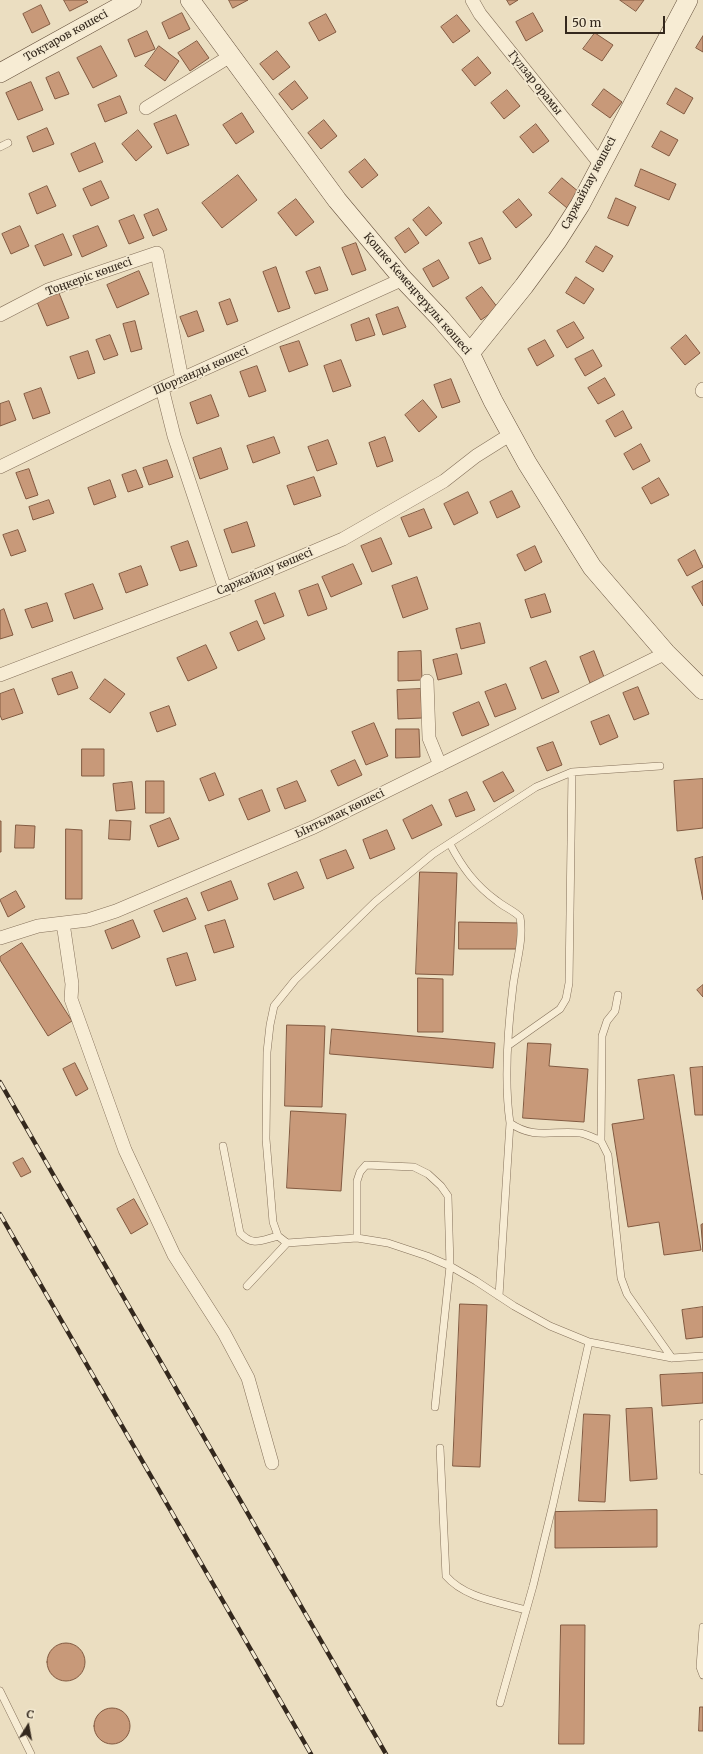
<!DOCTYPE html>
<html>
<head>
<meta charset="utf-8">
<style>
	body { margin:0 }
	#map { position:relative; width:703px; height:1754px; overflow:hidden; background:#ebdec1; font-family:Merriweather,serif }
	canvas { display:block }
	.north { position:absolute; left:8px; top:1706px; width:40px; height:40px; -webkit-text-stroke:3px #f3e9d1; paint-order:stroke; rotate:11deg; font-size:11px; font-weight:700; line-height:16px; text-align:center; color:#34281d }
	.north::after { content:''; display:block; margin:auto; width:14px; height:18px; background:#34281d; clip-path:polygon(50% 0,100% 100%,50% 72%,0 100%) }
	.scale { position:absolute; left:565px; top:16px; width:100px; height:18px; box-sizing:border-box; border:2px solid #34281d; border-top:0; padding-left:5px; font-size:12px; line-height:14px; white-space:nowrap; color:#34281d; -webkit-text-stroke:3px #f3e9d1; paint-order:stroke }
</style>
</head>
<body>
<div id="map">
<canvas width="703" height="1754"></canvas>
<div class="north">С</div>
<div class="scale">50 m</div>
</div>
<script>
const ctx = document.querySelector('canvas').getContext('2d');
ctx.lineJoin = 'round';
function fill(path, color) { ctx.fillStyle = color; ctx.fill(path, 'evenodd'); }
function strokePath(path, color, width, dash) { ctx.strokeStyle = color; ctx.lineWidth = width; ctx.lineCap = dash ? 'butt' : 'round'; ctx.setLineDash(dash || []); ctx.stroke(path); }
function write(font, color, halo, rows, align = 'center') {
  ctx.font = font + ' Merriweather,serif'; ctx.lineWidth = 3.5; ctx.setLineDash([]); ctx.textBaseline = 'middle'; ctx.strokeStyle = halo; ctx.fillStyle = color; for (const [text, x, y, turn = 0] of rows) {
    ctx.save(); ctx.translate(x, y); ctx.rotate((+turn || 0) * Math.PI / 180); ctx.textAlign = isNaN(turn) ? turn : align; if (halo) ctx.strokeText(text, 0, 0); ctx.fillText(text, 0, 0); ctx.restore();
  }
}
const building = new Path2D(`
	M64 0H86L88 2 70 11Z
	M229 0H248L233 8Z
	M507 0H518L510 5Z
	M620 0H644L636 11Z
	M41 5 50 24 32 33 23 14Z
	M182 13 190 29 169 39 162 23Z
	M533 13 543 31 526 41 516 22Z
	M326 14 336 32 319 41 309 23Z
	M457 15 470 31 453 43 441 27Z
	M147 31 155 49 135 57 128 40Z
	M595 33 613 45 602 61 583 49Z
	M703 36V52L696 48Z
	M197 41 209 58 190 71 178 53Z
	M101 46 117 76 93 88 77 58Z
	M159 46 179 61 165 81 145 66Z
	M277 51 290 67 273 80 260 64Z
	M478 57 491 73 475 86 462 70Z
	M59 72 69 94 55 99 46 78Z
	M295 81 308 98 292 110 279 94Z
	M31 82 43 110 18 120 6 93Z
	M676 88 693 98 684 114 667 104Z
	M604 89 622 102 610 118 592 105Z
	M507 90 520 106 504 119 491 103Z
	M120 96 127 113 105 122 98 105Z
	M242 113 254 132 236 144 223 125Z
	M176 115 189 145 167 154 154 124Z
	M324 120 337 136 321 149 308 133Z
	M536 124 549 141 533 153 520 137Z
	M47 128 54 144 33 152 27 137Z
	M138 130 152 147 136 161 122 144Z
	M661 131 678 140 669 156 652 147Z
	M95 143 103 162 79 172 71 154Z
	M365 159 378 175 362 188 349 172Z
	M641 169 676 184 669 200 635 186Z
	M238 175 257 200 222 228 202 203Z
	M562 178 579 192 567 208 549 193Z
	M101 181 109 198 91 206 83 189Z
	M47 186 56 206 37 214 29 194Z
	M616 198 636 207 628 226 608 218Z
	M296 199 314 222 296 236 278 213Z
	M519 199 532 215 516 228 503 212Z
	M429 207 442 223 426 236 413 220Z
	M158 209 167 230 153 236 144 215Z
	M134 215 144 238 129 244 119 221Z
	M20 226 29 246 11 254 2 234Z
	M98 226 107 246 82 257 73 236Z
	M409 228 419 243 405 253 395 238Z
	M63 234 72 255 44 266 35 246Z
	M482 238 491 259 479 264 469 243Z
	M356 243 366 270 352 275 342 248Z
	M596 246 613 256 603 272 586 262Z
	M439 260 449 278 433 287 423 269Z
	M276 267 290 308 278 312 263 272Z
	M320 267 328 290 315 294 306 272Z
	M139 271 149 294 117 308 107 285Z
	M576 277 594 289 584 304 566 293Z
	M482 287 498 308 481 320 466 298Z
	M59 293 69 318 47 326 37 302Z
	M230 299 238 321 227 325 219 303Z
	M398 307 406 327 383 335 376 315Z
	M197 311 204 331 188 337 180 317Z
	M369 318 375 335 356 341 351 325Z
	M135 321 142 349 131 352 123 324Z
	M574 322 584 338 567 348 557 331Z
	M110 335 118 355 104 360 96 340Z
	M686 335 700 353 685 365 671 348Z
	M545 340 554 356 537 366 528 349Z
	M299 341 308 365 289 372 280 347Z
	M593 350 602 366 585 376 575 359Z
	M88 351 95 373 78 379 70 357Z
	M341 360 351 386 333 392 324 366Z
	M257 366 266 391 249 397 240 372Z
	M605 378 615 395 598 404 588 388Z
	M451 379 460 402 442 408 434 385Z
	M41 388 50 413 33 419 24 394Z
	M211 395 219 416 197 424 190 403Z
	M423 400 437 417 419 432 405 415Z
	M9 401 16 420 0 426V404Z
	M623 411 632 428 615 437 606 421Z
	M274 437 280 453 253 463 247 446Z
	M385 437 393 461 377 467 369 443Z
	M328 440 337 464 317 471 308 447Z
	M641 444 650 461 633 470 624 454Z
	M221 448 228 469 200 479 193 458Z
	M167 460 173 477 149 485 143 468Z
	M29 469 38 495 26 499 16 473Z
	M136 470 143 487 128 492 122 475Z
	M314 477 321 496 294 505 287 486Z
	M659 478 669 495 651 504 642 488Z
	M110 480 116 497 94 505 88 488Z
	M512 491 520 507 497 518 490 502Z
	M468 492 478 513 454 525 444 504Z
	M49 500 54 513 33 520 29 507Z
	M424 509 432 528 409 537 401 518Z
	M247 522 255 546 232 553 224 530Z
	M18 530 26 551 11 556 3 535Z
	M381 538 392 564 372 572 361 546Z
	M188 541 197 566 180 571 171 547Z
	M535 546 542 562 525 571 517 555Z
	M695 550 703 567 687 576 678 560Z
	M353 564 362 584 331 597 322 577Z
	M141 566 148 585 126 593 119 574Z
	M417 577 428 609 403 618 392 586Z
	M703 581V606L692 587Z
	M93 584 103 609 74 619 65 594Z
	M318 584 327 609 308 616 299 591Z
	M275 593 284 616 264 624 255 601Z
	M545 594 551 612 531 618 525 600Z
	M47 603 53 621 32 628 25 610Z
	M4 609 13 635 0 639V611Z
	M257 621 265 639 238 651 230 633Z
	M480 623 485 643 461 649 456 629Z
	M206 645 217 668 188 681 177 658Z
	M421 651 422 680 398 681V652Z
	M594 651 604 677 590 683 580 657Z
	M457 654 462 674 438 680 433 660Z
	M546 661 559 692 542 699 530 668Z
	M72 672 78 688 58 695 52 679Z
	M105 679 125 694 110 713 90 699Z
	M506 684 516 709 495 717 485 692Z
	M638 687 649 714 634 720 623 693Z
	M14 689 23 713 2 720 0 715V694Z
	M421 689 422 718 398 719 397 690Z
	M479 702 489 725 462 736 453 713Z
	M169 706 176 725 157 732 150 713Z
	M609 715 618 737 600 745 591 722Z
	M374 723 388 756 366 765 352 732Z
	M396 729H419L420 757 396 758Z
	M553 742 562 765 547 771 537 748Z
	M82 749H104V776H82Z
	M355 760 362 775 338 786 331 771Z
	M503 772 514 791 494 802 483 782Z
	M215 773 224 795 209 801 200 779Z
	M703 779V828L677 831 674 781Z
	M146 781H164V813H146Z
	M297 781 306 801 285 809 277 789Z
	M132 782 135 809 116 811 113 784Z
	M262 790 270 811 248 820 239 799Z
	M467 792 475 810 456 817 449 800Z
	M432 805 442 825 412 839 403 820Z
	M170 818 179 839 158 847 150 826Z
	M110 820 131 821 130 840 109 839Z
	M0 821H1V852H0Z
	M16 825 35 826 34 848H15Z
	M66 829 82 830V899H66Z
	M387 830 395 849 370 859 363 840Z
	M346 850 354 868 327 879 320 860Z
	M703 857V900L695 859Z
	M297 872 304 888 274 900 268 884Z
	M420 872 457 873 453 975 416 974Z
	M231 881 238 899 208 911 201 893Z
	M16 891 25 907 8 917 0 900Z
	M187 898 196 919 163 932 154 911Z
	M133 920 140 937 112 949 105 931Z
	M225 920 234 947 214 953 205 926Z
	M459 922 519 923V949H459Z
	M22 943 72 1021 48 1036 0 960V957Z
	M187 953 196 980 176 986 167 959Z
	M418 978 443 979V1032H418Z
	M703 985V997L697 990Z
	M287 1025 325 1026 322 1107 285 1106Z
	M332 1029 495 1043 493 1068 330 1054Z
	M528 1043 551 1044 549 1066 588 1069 584 1122 523 1118Z
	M75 1063 88 1089 76 1096 63 1069Z
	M703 1067V1115H695L690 1068Z
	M674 1075 701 1250 664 1255 659 1222 628 1227 612 1124 644 1119 638 1080Z
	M291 1111 346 1114 341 1191 287 1188Z
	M23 1158 31 1172 21 1177 13 1163Z
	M134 1199 148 1224 131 1234 117 1209Z
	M703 1224V1252L701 1225Z
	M460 1304 487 1305 480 1467 453 1466Z
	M703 1307V1337L686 1339 682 1310Z
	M703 1373V1403L662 1406 660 1375Z
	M652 1408 657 1479 630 1481 626 1409Z
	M584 1414 610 1415 605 1502 579 1501Z
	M657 1510V1547L555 1548V1512Z
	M561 1625H585L584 1744H559Z
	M47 1662a19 19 0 1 1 38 0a19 19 0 1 1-38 0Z
	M700 1707H703V1731H699Z
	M94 1726a18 18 0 1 1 36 0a18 18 0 1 1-36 0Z`);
fill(building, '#c89979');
strokePath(building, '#825a41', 1);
const lane = new Path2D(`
	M0 147 8 143
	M660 766 572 772 536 787 433 854 375 902 295 980 274 1006 270 1025 267 1052 266 1139 273 1222 278 1236 287 1243 357 1238 388 1243 427 1256 450 1266 476 1281 514 1306 550 1326 589 1342 672 1358 703 1356
	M450 844C462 867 475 885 497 901 504 907 513 910 520 917 524 939 516 963 513 986 508 1027 504 1082 510 1123 534 1140 553 1130 580 1133 587 1134 594 1138 601 1141L608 1155 621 1278 627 1294 672 1358
	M509 1045 560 1009 566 999 569 983 572 772
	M601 1141 602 1036 607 1021 615 1011 618 995
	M223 1146 240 1233C253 1247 262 1240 278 1236
	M357 1238V1181L360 1172 366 1165 414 1167 428 1174 441 1186 448 1196 450 1266 435 1407
	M247 1286 287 1243
	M499 1296 510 1123
	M703 1423V1471
	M440 1448 446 1576C465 1598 499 1602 526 1610
	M703 1627 700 1667 703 1675
	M0 1691 31 1754
	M500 1703 533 1586 553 1504 589 1342`);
const street = new Path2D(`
	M472 0 480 14 601 165
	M146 108 232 55
	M0 315 48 290 157 253 182 379
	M162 388 174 436 225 589
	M702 391 703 389
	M0 467 162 388 403 279
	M0 675 225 589 343 539 444 481 476 456 511 434
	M427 681 429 738 440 765
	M63 923 72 984 71 999 125 1150 174 1255 224 1333 248 1378 272 1463
	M0 938 38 926 88 920 116 911 314 827 666 653`);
const secondary = new Path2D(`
	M190 0 337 200 403 279 441 319 470 353 493 401 527 463 592 567 666 653 703 690
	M0 73 132 0
	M470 353 524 286 557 241 580 205 688 0`);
strokePath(lane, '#84705a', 8);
strokePath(street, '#84705a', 14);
strokePath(secondary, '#66513d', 20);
strokePath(lane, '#f7ecd4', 7);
strokePath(street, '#f7ecd4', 13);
strokePath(secondary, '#f7ecd4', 19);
const rail = new Path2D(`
	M0 1082 386 1754
	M0 1214 311 1754`);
strokePath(rail, '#34281d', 4.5);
strokePath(rail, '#f3e9d1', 3, [9]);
write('11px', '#34281d', '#f3e9d1', [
	["Тоқтаров көшесі",66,36,-29],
	["Гүлзар орамы",535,83,51],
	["Саржайлау көшесі",589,183,-62],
	["Тоңкерiс көшесі",89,277,-20],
	["Қошке Кемеңгерұлы көшесі",417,294,49],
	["Шортанды көшесі",201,371,-24],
	["Саржайлау көшесі",265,572,-23],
	["Ынтымақ көшесі",340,814,-26]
]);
</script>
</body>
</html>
